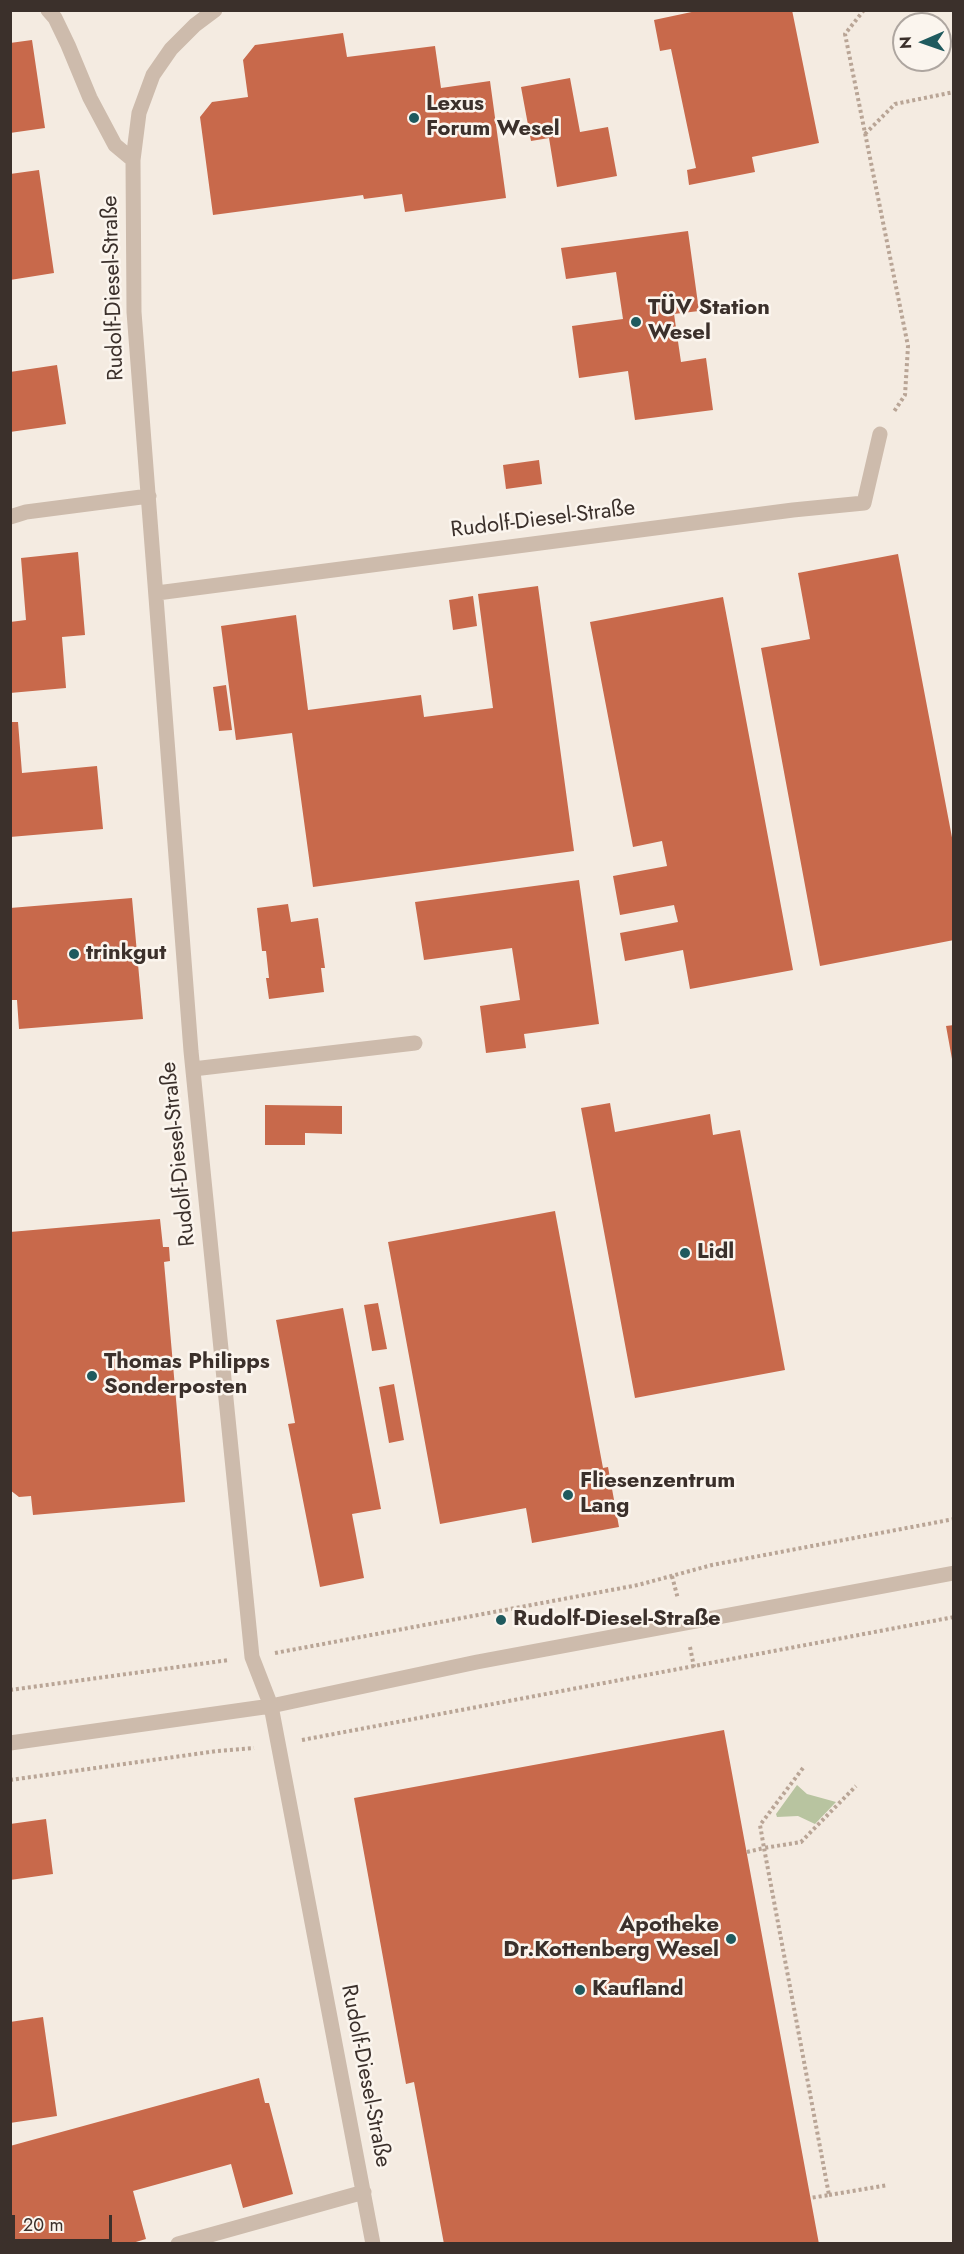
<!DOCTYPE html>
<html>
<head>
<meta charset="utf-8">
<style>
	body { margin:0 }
	#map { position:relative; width:964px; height:2254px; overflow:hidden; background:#f4ebe1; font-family:Jost,sans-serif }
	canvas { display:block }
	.frame { position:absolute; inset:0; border:12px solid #3b302b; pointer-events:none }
	.north { position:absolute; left:892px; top:12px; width:60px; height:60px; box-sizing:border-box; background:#fbf5ee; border:2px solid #aea6a0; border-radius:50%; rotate:268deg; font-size:16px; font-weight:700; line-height:24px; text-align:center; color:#3b302b }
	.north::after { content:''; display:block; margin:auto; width:21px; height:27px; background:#1f5a5e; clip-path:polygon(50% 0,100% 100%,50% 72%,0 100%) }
	.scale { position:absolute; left:12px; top:2215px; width:100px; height:27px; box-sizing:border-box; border:3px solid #3b302b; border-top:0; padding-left:8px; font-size:18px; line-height:21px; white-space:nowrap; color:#3b302b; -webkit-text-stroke:4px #fbf5ee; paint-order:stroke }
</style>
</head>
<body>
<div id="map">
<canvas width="964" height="2254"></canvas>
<div class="frame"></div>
<div class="north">N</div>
<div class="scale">20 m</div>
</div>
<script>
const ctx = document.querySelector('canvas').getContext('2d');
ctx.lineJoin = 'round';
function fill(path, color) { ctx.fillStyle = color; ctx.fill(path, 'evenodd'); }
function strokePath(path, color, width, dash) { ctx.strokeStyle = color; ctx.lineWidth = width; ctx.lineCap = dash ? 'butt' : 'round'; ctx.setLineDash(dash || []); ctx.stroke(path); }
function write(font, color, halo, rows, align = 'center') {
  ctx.font = font + ' Jost,sans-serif'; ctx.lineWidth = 5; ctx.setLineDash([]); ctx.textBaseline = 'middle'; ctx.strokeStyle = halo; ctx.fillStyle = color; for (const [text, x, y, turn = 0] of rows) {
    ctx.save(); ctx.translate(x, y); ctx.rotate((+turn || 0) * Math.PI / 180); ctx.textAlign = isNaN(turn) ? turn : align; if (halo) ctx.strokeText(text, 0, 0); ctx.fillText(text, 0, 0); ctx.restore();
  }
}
fill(new Path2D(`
	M797 1785 807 1794 836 1802 815 1824 798 1816 777 1817 776 1814Z`), '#b8c4a0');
fill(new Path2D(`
	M701 10H792L819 143 752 157 755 172 689 185 687 170 696 168 671 49 660 51 654 20Z
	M343 33 347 57 435 46 441 88 490 81 506 198 405 212 402 194 364 199 363 195 213 215 200 117 212 102 248 97 243 60 255 45Z
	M32 40 45 128 10 133V43Z
	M570 78 580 132 608 127 617 176 557 187 549 138 531 141 521 87Z
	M39 170 54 273 10 280V174Z
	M688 231 699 311 674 314 681 362 706 358 713 410 635 420 628 371 579 378 572 326 623 319 616 272 566 279 561 248Z
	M57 365 66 424 10 432V372Z
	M539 460 542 484 506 489 503 465Z
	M78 552 85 635 62 637 66 688 10 693V622L26 620 21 558Z
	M898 554 954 848V940L820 966 761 648 810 639 798 573Z
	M538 586 574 851 313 887 292 733 236 740 221 626 296 615 308 710 421 695 424 717 493 708 478 594Z
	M473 596 477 626 453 630 449 600Z
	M723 597 793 970 690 989 683 950 625 961 620 933 678 922 674 905 620 915 613 876 667 866 662 841 633 847 590 622Z
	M226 685 232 730 219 731 213 687Z
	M10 722H18L22 773 97 766 103 829 10 837Z
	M579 880 599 1024 524 1034 526 1048 486 1053 480 1006 520 1000 512 948 424 960 415 902Z
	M132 898 143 1019 19 1029 17 1000H10V908Z
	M288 904 291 922 318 918 325 968H321L324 992 269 999 266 978H269L266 951H262L257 908Z
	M954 1025V1059H952L946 1026Z
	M610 1103 615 1132 710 1114 713 1135 740 1130 785 1370 635 1398 581 1108Z
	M265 1105 342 1106V1134L305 1133V1145H265Z
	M555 1211 603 1468 608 1467 619 1527 532 1543 526 1508 440 1524 388 1242Z
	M160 1219 163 1247H169L170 1261 164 1262 185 1502 33 1515 31 1496 19 1497 10 1490V1232Z
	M378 1303 387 1349 372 1351 364 1305Z
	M343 1308 381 1509 352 1514 364 1578 320 1587 288 1424 295 1423 276 1320Z
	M394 1384 404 1440 389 1443 379 1387Z
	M724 1730 819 2244H444L414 2082 406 2084 354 1798Z
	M46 1819 53 1874 10 1880V1824Z
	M43 2017 57 2116 10 2123V2022Z
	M259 2078 265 2103H269L293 2194 243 2208 231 2164 133 2191 146 2239 129 2244H56L55 2239 37 2244H10V2146Z`), '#c8694b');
strokePath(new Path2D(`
	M864 10 845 34 908 346 905 395 893 413
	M865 134 895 104 954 92
	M672 1576 678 1599
	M690 1647 694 1667
	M275 1653 638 1585 712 1565 954 1519
	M10 1690 229 1660
	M302 1740 954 1617
	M803 1768 760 1825 764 1848 801 1842 856 1786
	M10 1780 217 1751 254 1748
	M747 1852 764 1848 829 2195 810 2198
	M829 2195 888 2185`), '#b9a596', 4, [3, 3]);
strokePath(new Path2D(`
	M48 10 55 18 68 45 90 98 115 145 133 160
	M215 10 195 25 171 49 153 75 139 113 133 160 134 312 191 1051 252 1657 271 1706 373 2244
	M10 517 26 512 149 496
	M157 593 793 510 864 503 880 434
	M193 1069 415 1043
	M10 1743 271 1706 477 1662 954 1573
	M178 2244 364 2192`), '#cdbbac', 15);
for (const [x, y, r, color] of [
	[414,118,6,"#1f5a5e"],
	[636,322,6,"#1f5a5e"],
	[74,954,6,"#1f5a5e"],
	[685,1253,6,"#1f5a5e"],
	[92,1376,6,"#1f5a5e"],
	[568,1495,6,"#1f5a5e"],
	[501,1620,6,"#1f5a5e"],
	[731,1939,6,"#1f5a5e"],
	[580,1990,6,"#1f5a5e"]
]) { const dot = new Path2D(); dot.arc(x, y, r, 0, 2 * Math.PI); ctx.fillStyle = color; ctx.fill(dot); strokePath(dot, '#fbf5ee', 2); }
write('bold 22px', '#3b302b', '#fbf5ee', [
	["Lexus",426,105],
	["Forum Wesel",426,130],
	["TÜV Station",648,309],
	["Wesel",648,334],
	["trinkgut",86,954],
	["Lidl",697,1253],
	["Thomas Philipps",104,1363],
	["Sonderposten",104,1388],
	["Fliesenzentrum",580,1482],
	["Lang",580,1507],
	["Rudolf-Diesel-Straße",513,1620],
	["Apotheke",719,1926,"right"],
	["Dr.Kottenberg Wesel",719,1951,"right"],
	["Kaufland",592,1990]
], 'left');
write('22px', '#3b302b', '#fbf5ee', [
	["Rudolf-Diesel-Straße",114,288,-92],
	["Rudolf-Diesel-Straße",543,520,-7],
	["Rudolf-Diesel-Straße",179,1154,-96],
	["Rudolf-Diesel-Straße",365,2076,79]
]);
</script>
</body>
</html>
